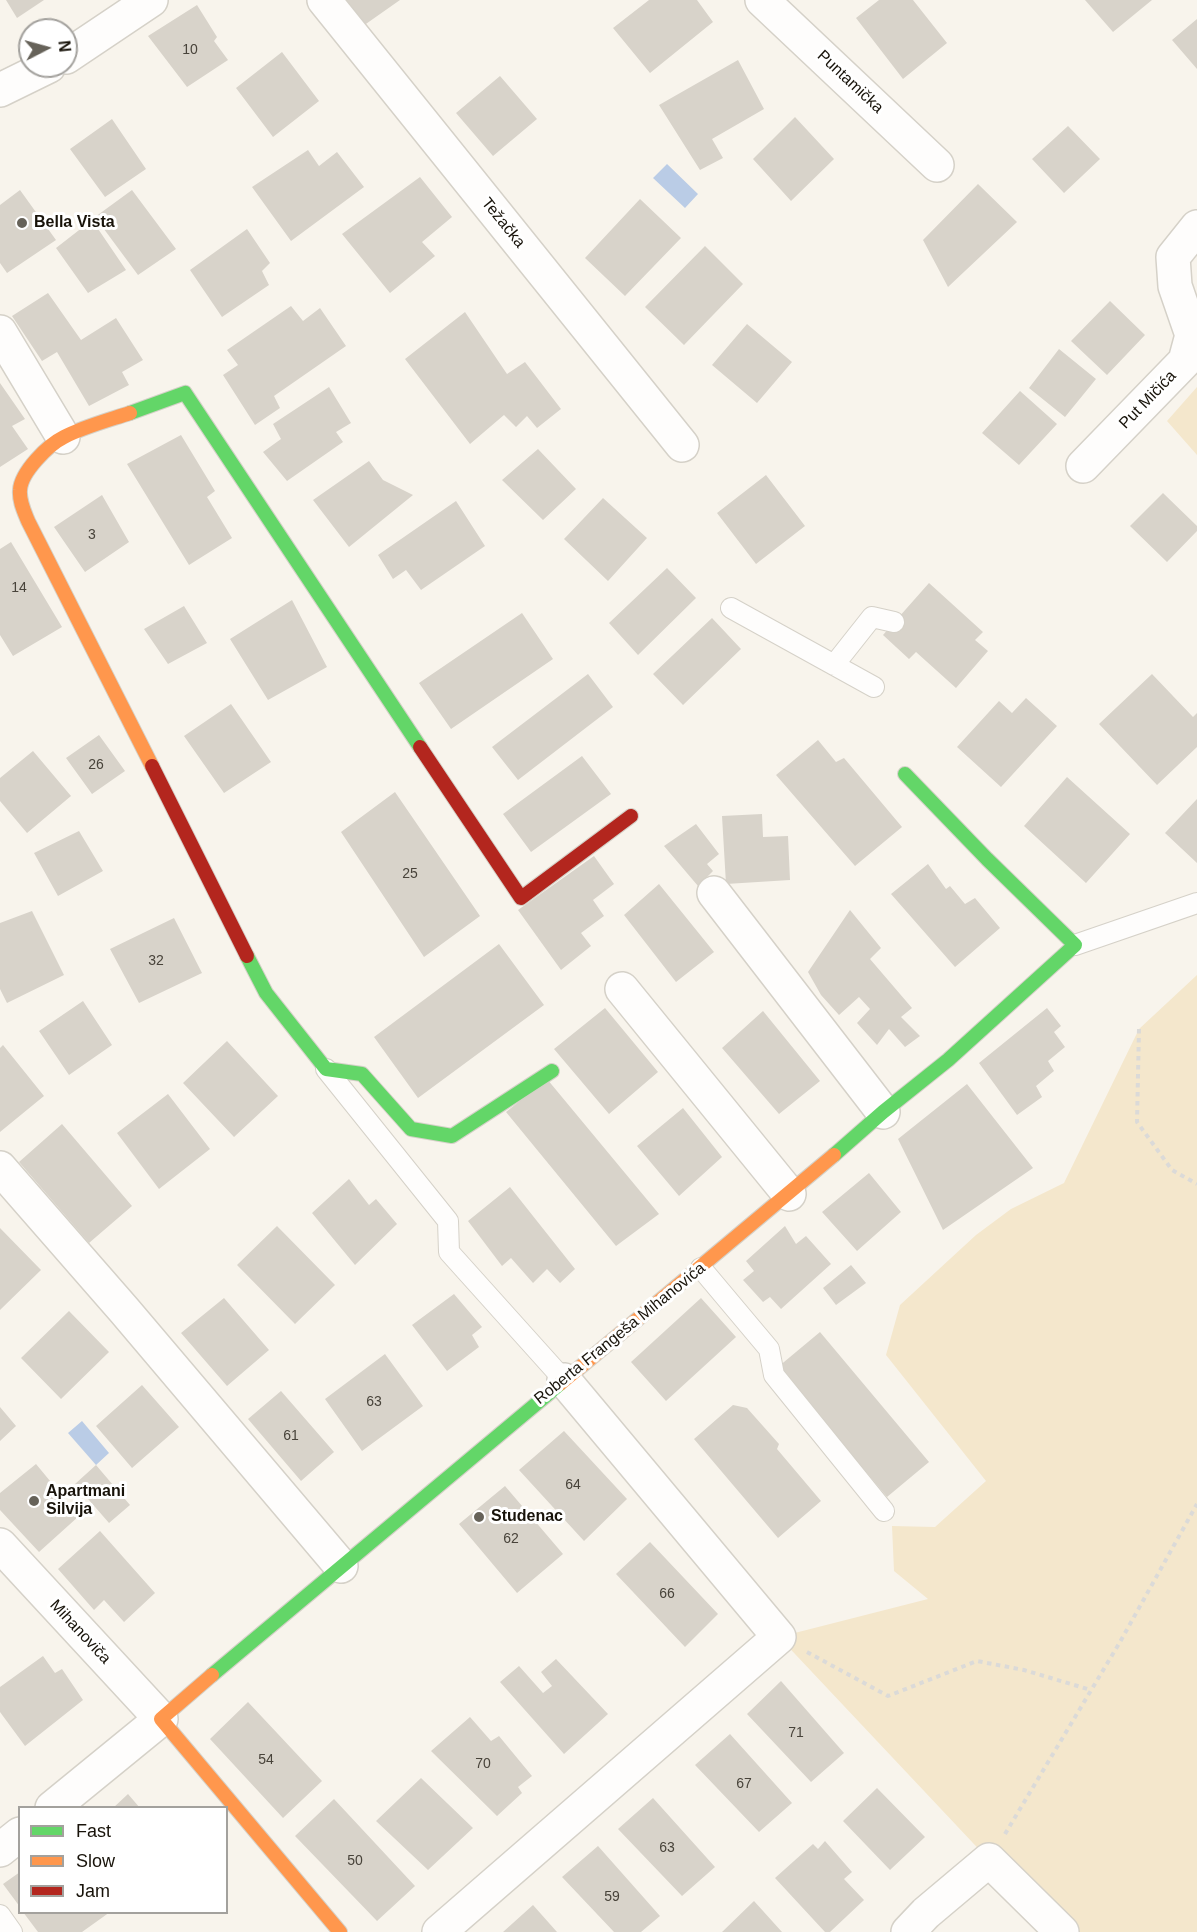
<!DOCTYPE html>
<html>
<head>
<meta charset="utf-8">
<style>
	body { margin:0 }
	#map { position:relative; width:1197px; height:1932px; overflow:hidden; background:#f8f4ec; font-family:Helvetica,sans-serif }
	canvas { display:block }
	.legend { position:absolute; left:18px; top:1806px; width:210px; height:108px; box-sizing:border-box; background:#fff; border:2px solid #a3a19d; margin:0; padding:8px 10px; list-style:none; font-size:18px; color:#18130a }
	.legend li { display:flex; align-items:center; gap:12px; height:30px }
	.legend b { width:30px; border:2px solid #a3a19d }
	.north { position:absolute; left:18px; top:18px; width:60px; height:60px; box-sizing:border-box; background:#fff; border:2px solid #a3a19d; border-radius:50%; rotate:84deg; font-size:16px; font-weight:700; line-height:24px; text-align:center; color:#18130a }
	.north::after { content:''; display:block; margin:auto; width:21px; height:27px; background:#666259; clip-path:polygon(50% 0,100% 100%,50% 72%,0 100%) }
</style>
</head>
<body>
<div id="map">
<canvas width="1197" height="1932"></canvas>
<ul class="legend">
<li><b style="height:8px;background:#63d668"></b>Fast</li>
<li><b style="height:8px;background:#ff974d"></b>Slow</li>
<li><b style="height:8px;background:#b3261e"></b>Jam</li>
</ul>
<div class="north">N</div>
</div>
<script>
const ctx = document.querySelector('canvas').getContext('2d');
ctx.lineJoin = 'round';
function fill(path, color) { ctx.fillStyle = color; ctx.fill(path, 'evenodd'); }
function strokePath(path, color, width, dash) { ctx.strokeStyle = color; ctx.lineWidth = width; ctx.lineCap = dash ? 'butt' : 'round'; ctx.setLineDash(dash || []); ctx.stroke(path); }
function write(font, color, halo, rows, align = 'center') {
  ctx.font = font + ' Helvetica,sans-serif'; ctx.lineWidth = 6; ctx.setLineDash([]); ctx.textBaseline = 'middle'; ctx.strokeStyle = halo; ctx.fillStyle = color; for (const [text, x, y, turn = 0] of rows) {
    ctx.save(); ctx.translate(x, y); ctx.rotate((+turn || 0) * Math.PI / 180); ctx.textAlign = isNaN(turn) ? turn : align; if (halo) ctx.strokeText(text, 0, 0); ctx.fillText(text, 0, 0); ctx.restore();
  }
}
fill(new Path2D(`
	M1197 387V455L1167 421Z
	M1197 975V1932H1062L989 1860 779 1637 928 1599 894 1571 892 1526 935 1527 986 1481 886 1355 900 1305 976 1235 1011 1209 1064 1183 1139 1029Z`), '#f4e7cc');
fill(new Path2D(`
	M667 164 698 194 685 208 653 178Z
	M82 1421 109 1453 96 1465 68 1433Z`), '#bacce6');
fill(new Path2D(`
	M6 0H44L17 18Z
	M345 0H400L363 26Z
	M649 0H697L713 22 650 73 613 28Z
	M879 0H913L947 43 903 79 856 18Z
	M1085 0H1152L1113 32Z
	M197 5 217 37 214 41 228 60 187 87 148 36Z
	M1197 19V69L1172 40Z
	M282 52 319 101 273 137 236 88Z
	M738 60 764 109 712 139 723 158 700 170 659 105Z
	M500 76 537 119 493 156 456 113Z
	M795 117 834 159 791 201 753 159Z
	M112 119 146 169 105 197 70 149Z
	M1068 126 1100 159 1064 193 1032 159Z
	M308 150 319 166 337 152 364 187 291 241 252 187Z
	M420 177 452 217 422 242 435 256 390 293 342 234Z
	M978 184 1017 222 948 287 923 240Z
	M20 190 56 240 7 273 0 263V205Z
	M132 190 176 249 138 275 95 217Z
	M640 199 681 238 625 296 585 258Z
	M92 220 126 270 88 293 56 248Z
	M247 229 270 263 262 271 269 285 222 317 190 270Z
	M705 246 743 284 684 345 645 307Z
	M48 293 81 340 116 318 143 360 122 372 129 385 89 406 57 352 42 361 12 316Z
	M1110 301 1145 335 1107 375 1071 341Z
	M291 306 303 321 320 308 346 346 274 396 280 408 255 425 223 375 238 365 227 350Z
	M465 312 507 374 525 362 561 409 537 428 527 416 516 427 504 415 470 444 405 359Z
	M747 324 792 362 757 403 712 365Z
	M1059 349 1096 379 1065 417 1029 388Z
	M0 383 25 419 12 426 28 449 0 467Z
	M329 387 351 423 336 432 343 442 287 481 263 452 281 439 273 424Z
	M1020 391 1057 424 1019 465 982 433Z
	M181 435 215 491 207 497 232 538 189 565 127 464Z
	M538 449 576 489 543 520 502 480Z
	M369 461 383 480 413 495 349 547 313 500Z
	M766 475 805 526 756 564 717 513Z
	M1163 493 1197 526V531L1167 562 1130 526Z
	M102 495 129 542 85 572 54 527Z
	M603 498 647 538 608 581 564 539Z
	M456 501 485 546 421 590 406 570 393 579 378 555Z
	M11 542 62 627 13 656 0 635V549Z
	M667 568 696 598 638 655 609 623Z
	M929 583 983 632 975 640 988 651 956 688 916 652 909 659 883 635Z
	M292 600 327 667 268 700 230 639Z
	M184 606 207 643 168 664 144 629Z
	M522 613 553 659 451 729 419 683Z
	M712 618 741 649 683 705 653 674Z
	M588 674 613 707 518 780 492 747Z
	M1152 674 1193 717 1197 713V747L1157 785 1099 724Z
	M1026 698 1057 726 1001 787 957 747 999 701 1012 713Z
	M231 704 271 762 224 793 184 736Z
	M99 735 125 771 92 794 66 758Z
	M818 740 836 762 844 758 902 827 855 866 776 775Z
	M33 751 71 796 27 833 0 801V778Z
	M582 756 611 794 531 852 503 814Z
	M1067 777 1130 834 1086 883 1024 826Z
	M395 792 480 916 424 957 341 832Z
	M1197 799V863L1165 833Z
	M762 814 763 837 788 836 790 880 726 884 722 816Z
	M696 824 719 854 707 864 713 871 698 886 664 846Z
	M79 831 103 871 58 896 34 853Z
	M594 856 614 884 593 900 604 916 581 933 591 946 561 970 518 910Z
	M928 864 946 889 950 886 965 904 975 898 1000 928 955 967 891 894Z
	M659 884 714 952 676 982 624 915Z
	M850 910 881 948 870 959 912 1008 901 1017 920 1036 905 1047 889 1029 877 1045 857 1023 870 1009 859 997 839 1015 821 995 808 972Z
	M32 911 64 975 7 1003 0 989V923Z
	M174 918 202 973 139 1003 110 949Z
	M499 944 544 1005 418 1098 374 1037Z
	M83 1001 112 1045 69 1075 39 1031Z
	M605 1008 658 1072 609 1114 554 1049Z
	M1047 1008 1061 1026 1054 1032 1065 1047 1048 1061 1054 1071 1036 1086 1042 1097 1017 1115 979 1063Z
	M763 1011 820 1081 779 1114 722 1048Z
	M227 1041 278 1096 234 1137 183 1083Z
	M3 1045 44 1096 0 1132V1048Z
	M547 1079 659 1214 616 1246 506 1112Z
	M967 1084 1033 1168 943 1230 898 1139Z
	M168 1094 210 1149 159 1189 117 1133Z
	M683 1108 722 1157 679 1196 637 1146Z
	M62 1124 132 1206 89 1243 19 1162Z
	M869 1173 901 1212 857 1251 822 1212Z
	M349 1179 369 1205 376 1199 397 1224 355 1265 312 1213Z
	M510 1187 575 1269 560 1283 547 1269 533 1283 511 1258 502 1266 468 1221Z
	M277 1226 335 1285 295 1324 237 1265Z
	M785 1226 796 1244 806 1236 831 1264 781 1309 770 1297 763 1302 743 1280 754 1271 746 1261Z
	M0 1228 41 1270 0 1310Z
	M851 1265 866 1283 836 1305 823 1288Z
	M454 1294 482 1327 472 1335 479 1347 447 1371 412 1325Z
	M224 1298 269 1350 227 1386 181 1333Z
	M701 1298 736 1337 666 1401 631 1362Z
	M69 1311 109 1352 61 1399 21 1358Z
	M820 1332 929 1462 887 1497 778 1367Z
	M385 1354 423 1406 362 1451 325 1399Z
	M142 1385 179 1427 132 1468 96 1426Z
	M281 1391 334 1452 301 1481 248 1419Z
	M733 1405 747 1408 779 1444 777 1449 821 1501 778 1538 694 1439Z
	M0 1407 16 1426 0 1441Z
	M564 1431 627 1499 584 1541 519 1470Z
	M36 1464 79 1516 39 1552 0 1510V1493Z
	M96 1465 130 1505 109 1523 75 1484Z
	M505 1486 563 1554 517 1593 459 1524Z
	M100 1531 155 1593 124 1622 104 1600 94 1610 58 1569Z
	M650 1542 718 1614 685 1647 616 1574Z
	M43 1656 55 1673 62 1669 83 1700 25 1746 0 1712V1687Z
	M556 1659 608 1714 564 1754 500 1682 519 1666 543 1693 552 1686 541 1672Z
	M781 1681 844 1753 811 1782 747 1714Z
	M248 1702 322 1781 283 1818 210 1739Z
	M470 1717 491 1741 499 1736 532 1776 518 1787 522 1793 497 1816 431 1751Z
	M730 1734 792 1803 759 1832 695 1765Z
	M421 1778 473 1828 428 1870 376 1821Z
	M877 1788 925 1837 890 1870 843 1821Z
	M128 1794 140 1808H113Z
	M653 1798 715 1867 682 1896 618 1829Z
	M334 1799 415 1886 377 1921 295 1836Z
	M825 1841 852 1872 844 1879 864 1900 830 1932H825L775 1878 813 1844 818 1849Z
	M598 1846 660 1916 641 1932H614L562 1877Z
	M20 1872V1907L3 1884Z
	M754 1901 782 1932H722Z
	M533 1905 557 1932H503Z
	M23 1912H110L82 1932H38Z`), '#d8d3ca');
const lane = new Path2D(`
	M731 608 874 687
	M834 665 872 617 894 622
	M1075 945 1197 903
	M326 1069 448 1221 449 1252 564 1380
	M701 1268 769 1349 774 1375 884 1511
	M0 1915 12 1932`);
const street = new Path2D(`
	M324 0 682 445
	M762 0 937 165
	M66 57 151 0
	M0 90 49 66
	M0 332 63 437
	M1083 466 1185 361 1192 335 1175 286 1173 257 1197 227
	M714 893 883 1112
	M622 989 789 1194
	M0 1168 124 1310 341 1566
	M0 1545 161 1719 52 1808
	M0 1850 20 1834
	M439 1932 779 1637 564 1380
	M908 1932 926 1913 989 1860 1062 1932`);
const fast = new Path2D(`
	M130 413 185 393 420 747
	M247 956 266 993 326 1069 362 1074 411 1129 452 1136 552 1071
	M834 1155 883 1112 948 1060 1075 945 987 859 905 774
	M212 1675 560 1384`);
const slow = new Path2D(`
	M130 413C109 420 83 427 64 437 48 445 21 472 20 490 19 501 24 511 28 521L152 766
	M560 1384 834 1155
	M212 1675 161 1719 340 1932`);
const jam = new Path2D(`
	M420 747 521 898 631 816
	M152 766 247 956`);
strokePath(lane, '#d5d1c8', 22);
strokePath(street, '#d5d1c8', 36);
strokePath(fast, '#d5d1c8', 16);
strokePath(slow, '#d5d1c8', 16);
strokePath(jam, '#d5d1c8', 16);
strokePath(new Path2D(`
	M1139 1029 1137 1122 1172 1170 1197 1184
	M807 1652 888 1696 977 1661 1024 1670 1091 1690
	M1005 1834 1120 1642 1197 1504`), '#dbdad8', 4, [4.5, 4.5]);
strokePath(lane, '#fefdfc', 20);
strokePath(street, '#fefdfc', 33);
strokePath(fast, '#63d668', 14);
strokePath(slow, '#ff974d', 14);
strokePath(jam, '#b3261e', 14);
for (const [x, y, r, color] of [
	[22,223,6,"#666259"],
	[34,1501,6,"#666259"],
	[479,1517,6,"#666259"]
]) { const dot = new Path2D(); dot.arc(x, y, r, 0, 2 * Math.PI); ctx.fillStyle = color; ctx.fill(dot); strokePath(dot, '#fff', 2); }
write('14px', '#48433a', null, [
	["10",190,50],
	["3",92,535],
	["14",19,588],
	["26",96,765],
	["25",410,874],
	["32",156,961],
	["63",374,1402],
	["61",291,1436],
	["64",573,1485],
	["62",511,1539],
	["66",667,1594],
	["71",796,1733],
	["54",266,1760],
	["70",483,1764],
	["67",744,1784],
	["63",667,1848],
	["50",355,1861],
	["59",612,1897]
]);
write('16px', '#18130a', '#fff', [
	["Puntamička",850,82,43],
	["Težačka",503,223,51],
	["Put Mičića",1148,400,-46],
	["Roberta Frangeša Mihanovića",620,1334,-39],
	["Mihanoviča",80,1632,47]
]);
write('bold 16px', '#18130a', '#fff', [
	["Bella Vista",34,223],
	["Apartmani",46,1492],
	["Silvija",46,1510],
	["Studenac",491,1517]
], 'left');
</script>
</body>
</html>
